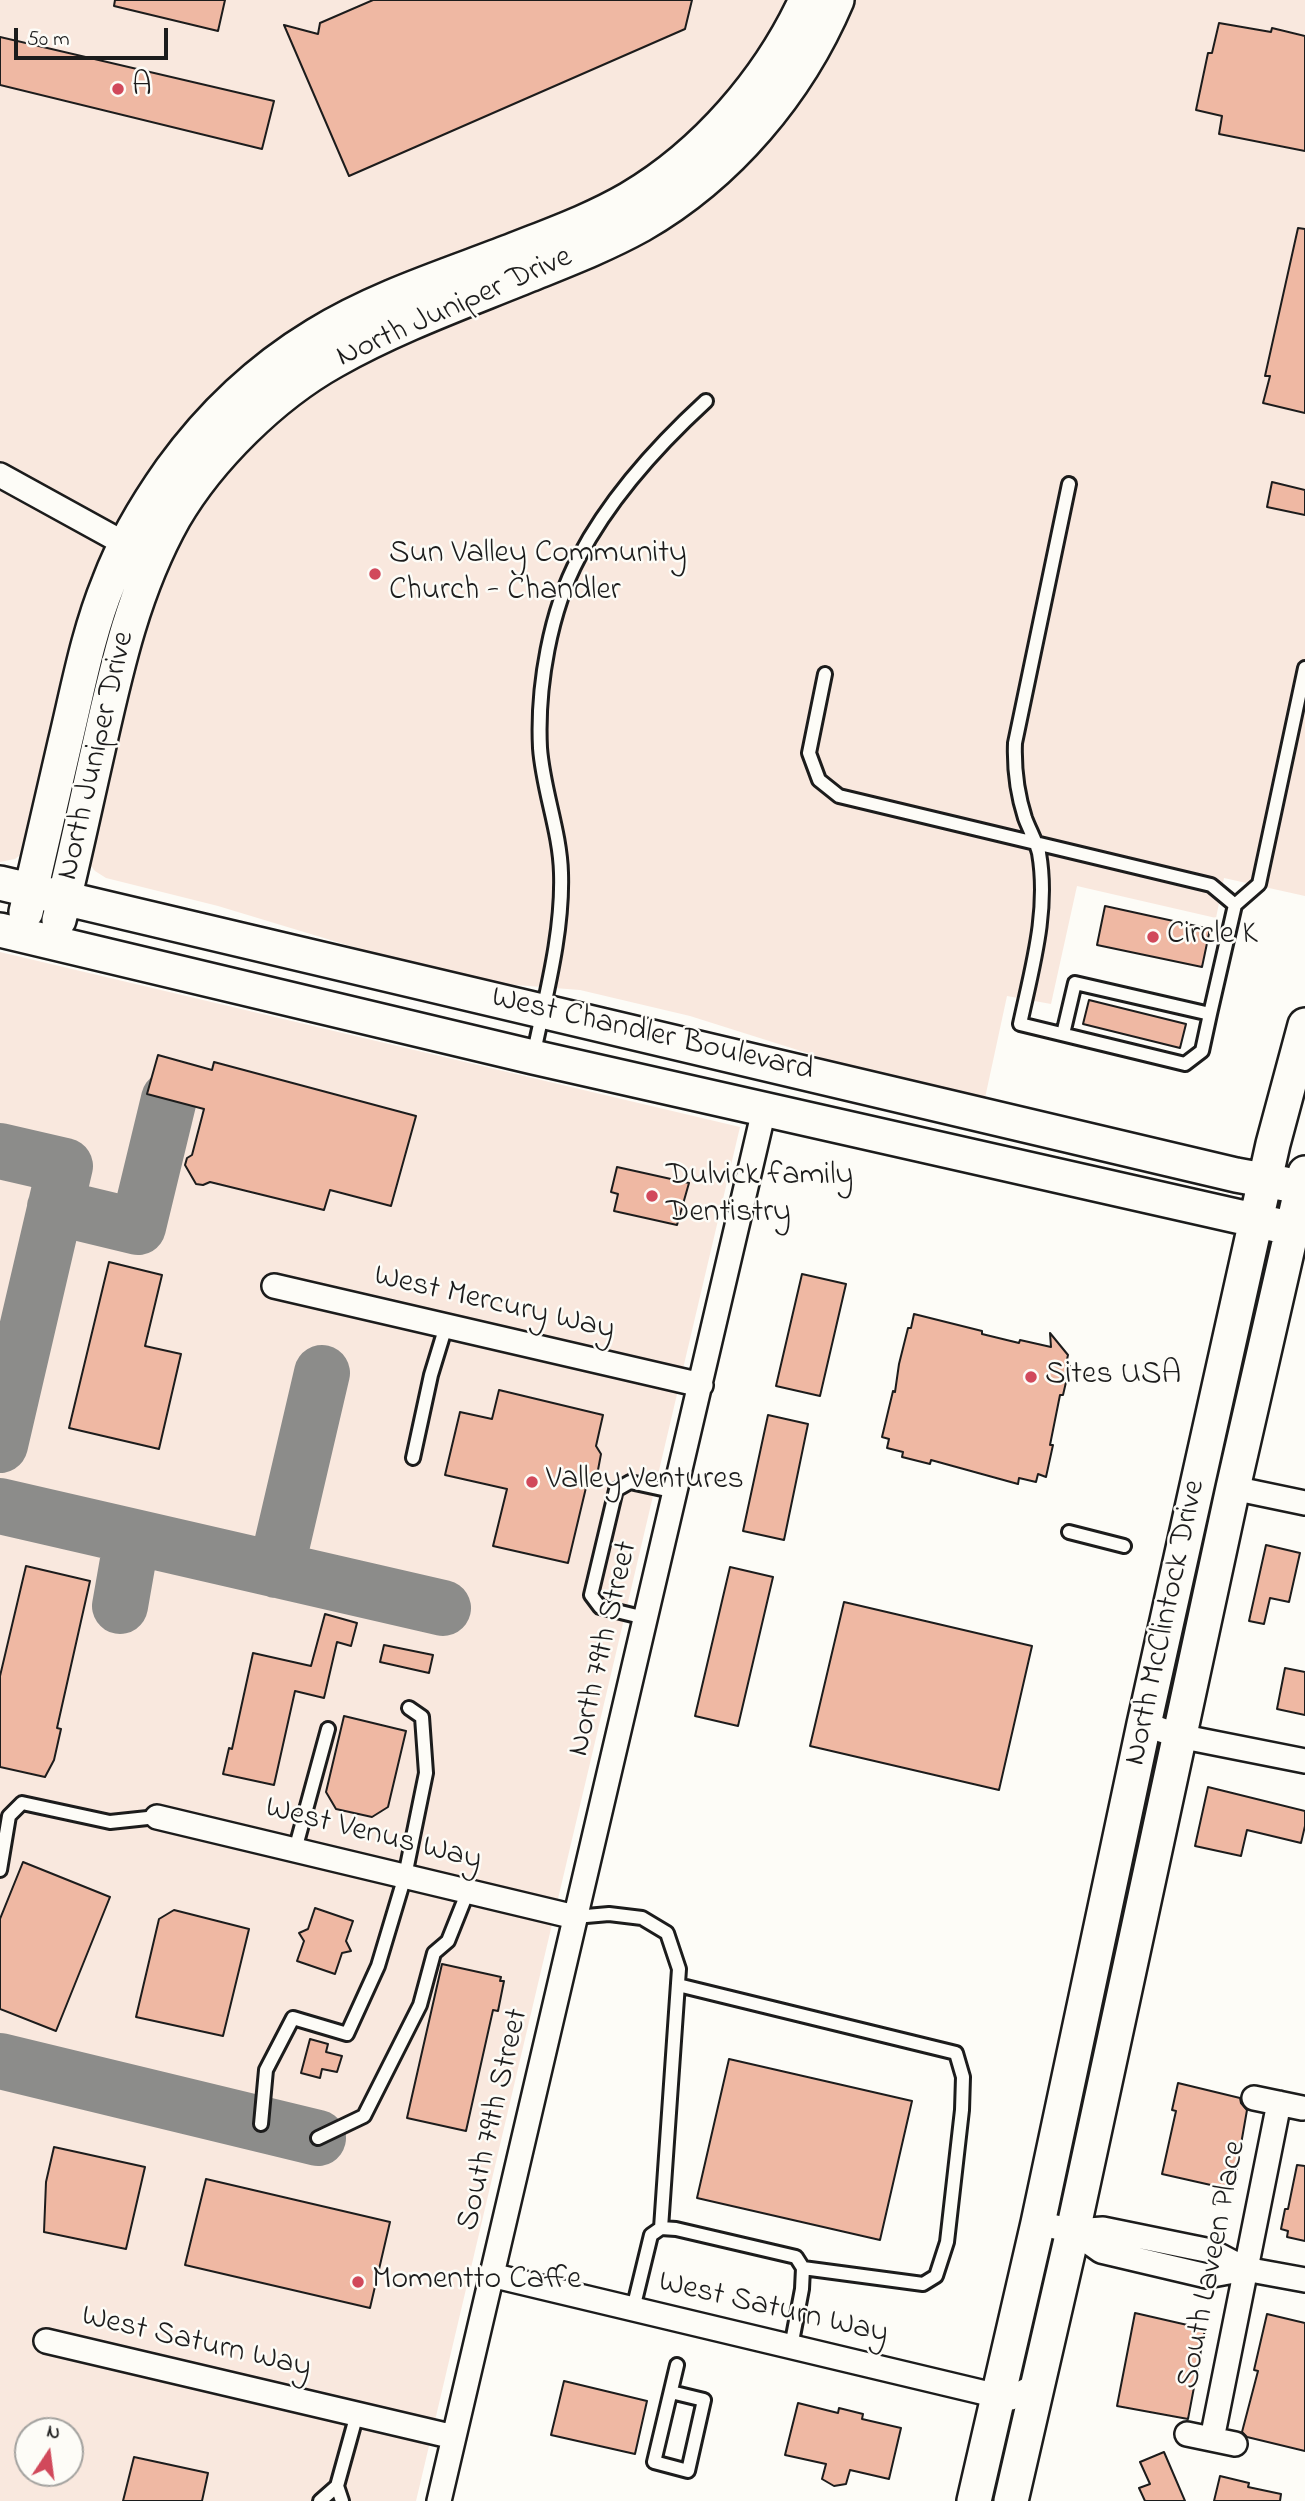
<!DOCTYPE html>
<html>
<head>
<meta charset="utf-8">
<style>
	body { margin:0 }
	#map { position:relative; width:1305px; height:2501px; overflow:hidden; background:#fdfcf7; font-family:"Indie Flower",sans-serif }
	canvas { display:block }
	.north { position:absolute; left:14px; top:2417px; width:70px; height:70px; box-sizing:border-box; background:#fdfcf7; border:2px solid #a3a29f; border-radius:50%; rotate:13deg; font-size:19px; font-weight:700; line-height:28px; text-align:center; color:#1c1c1c }
	.north::after { content:''; display:block; margin:auto; width:24px; height:32px; background:#d1495b; clip-path:polygon(50% 0,100% 100%,50% 72%,0 100%) }
	.scale { position:absolute; left:14px; top:28px; width:154px; height:32px; box-sizing:border-box; border:4px solid #1c1c1c; border-top:0; padding-left:9px; font-size:21px; line-height:24px; white-space:nowrap; color:#1c1c1c; -webkit-text-stroke:5px #fdfcf7; paint-order:stroke }
</style>
</head>
<body>
<div id="map">
<canvas width="1305" height="2501"></canvas>
<div class="north">N</div>
<div class="scale">50 m</div>
</div>
<script>
const ctx = document.querySelector('canvas').getContext('2d');
ctx.lineJoin = 'round';
function fill(path, color) { ctx.fillStyle = color; ctx.fill(path, 'evenodd'); }
function strokePath(path, color, width, dash) { ctx.strokeStyle = color; ctx.lineWidth = width; ctx.lineCap = dash ? 'butt' : 'round'; ctx.setLineDash(dash || []); ctx.stroke(path); }
function write(font, color, halo, rows, align = 'center') {
  ctx.font = font + ' "Indie Flower",sans-serif'; ctx.lineWidth = 5; ctx.setLineDash([]); ctx.textBaseline = 'middle'; ctx.strokeStyle = halo; ctx.fillStyle = color; for (const [text, x, y, turn = 0] of rows) {
    ctx.save(); ctx.translate(x, y); ctx.rotate((+turn || 0) * Math.PI / 180); ctx.textAlign = isNaN(turn) ? turn : align; if (halo) ctx.strokeText(text, 0, 0); ctx.fillText(text, 0, 0); ctx.restore();
  }
}
fill(new Path2D(`
	M0 0H1305V896L1224 878 1216 918 1077 886 1051 1004 1007 996 985 1098 842 1064 690 1016 580 990 503 984 380 955 218 906 106 878 95 871 87 861 157 466 24 852 15 859 0 862Z
	M0 952 740 1127 416 2501H0ZM28 2431H70V2473H28Z`), '#f9e8de');
strokePath(new Path2D(`
	M0 1151 65 1166 0 1445
	M55 1207 138 1227 169 1099
	M0 1506 443 1608
	M276 1570 322 1373
	M120 1606 130 1549 120 1534
	M0 2061 318 2138`), '#8c8c8a', 56);
const building = new Path2D(`
	M115 0H225L218 31 114 6Z
	M373 0H692L685 29 349 176 284 25 318 34 320 23Z
	M1219 23 1271 32 1272 28 1305 36V151L1219 134 1222 116 1196 110 1208 53H1212Z
	M0 37 274 101 262 149 0 85Z
	M1298 228 1305 229V413L1263 403 1270 376H1265Z
	M1272 482 1305 490V515L1267 507Z
	M1105 906 1210 929 1202 967 1097 945Z
	M1089 1000 1186 1024 1180 1048 1083 1024Z
	M158 1055 212 1070 214 1062 416 1116 391 1206 330 1190 324 1210 210 1182 203 1185 196 1184 185 1165 187 1158 192 1155 204 1109 147 1094Z
	M617 1167 689 1183 677 1225 614 1211 618 1194 611 1192Z
	M109 1262 162 1275 145 1346 181 1354 159 1449 69 1428Z
	M802 1274 846 1284 820 1396 776 1386Z
	M914 1314 982 1331V1334L1019 1343 1020 1340 1051 1347 1050 1333 1068 1355 1066 1364 1070 1365 1063 1395H1060L1050 1445H1053L1046 1477 1038 1474 1036 1482 1019 1478 1018 1484 931 1460 930 1464 902 1457 903 1452 887 1448 889 1439 882 1437 893 1391 895 1392 899 1364 908 1328H911Z
	M499 1390 603 1415 596 1446 601 1454 598 1470 589 1475 568 1563 493 1546 507 1489 445 1475 460 1412 492 1419Z
	M768 1415 808 1424 784 1540 743 1531Z
	M1266 1545 1300 1553 1289 1602 1270 1598 1264 1624 1249 1621Z
	M26 1566 90 1581 57 1728 61 1729 54 1760 45 1777 0 1767V1676Z
	M730 1567 773 1577 738 1726 695 1716Z
	M844 1602 1032 1646 999 1790 810 1746Z
	M325 1614 357 1623 351 1646 337 1642 324 1698 295 1691 274 1785 223 1774 229 1748 232 1749 253 1653 311 1666Z
	M384 1645 433 1655 429 1673 380 1662Z
	M1285 1668 1305 1672V1715L1277 1709Z
	M344 1716 406 1731 388 1807 372 1817 336 1809 326 1792Z
	M1208 1787 1305 1811V1826L1301 1843 1247 1830 1241 1856 1195 1846Z
	M23 1862 110 1897 56 2031 0 2009V1919Z
	M315 1908 353 1921 346 1941 351 1951 342 1953 335 1974 297 1961 304 1941 299 1933 308 1929Z
	M174 1910 249 1929 223 2036 136 2017 159 1919Z
	M442 1964 501 1977 500 1981H504L498 2011 493 2010 466 2131 407 2118Z
	M310 2039 328 2044 326 2052 342 2056 337 2072 322 2069 320 2078 301 2073Z
	M729 2059 912 2101 880 2240 697 2198Z
	M1178 2083 1240 2098 1241 2103 1247 2110 1233 2190 1162 2174 1176 2111 1172 2110Z
	M54 2147 145 2167 126 2249 44 2232 46 2182Z
	M1297 2165 1305 2166V2241L1287 2237 1288 2231 1281 2229 1285 2209H1288Z
	M206 2179 390 2222 370 2308 185 2265Z
	M1135 2313 1205 2329 1188 2419 1117 2406Z
	M1267 2314 1305 2323V2451L1247 2437 1242 2432 1258 2371 1254 2370Z
	M564 2381 647 2401 635 2454 551 2435Z
	M798 2403 838 2413 839 2408 863 2414 862 2419 901 2428 889 2479 850 2470 846 2484 834 2486 822 2479 826 2464 785 2455Z
	M1164 2452 1185 2501H1145L1139 2488 1150 2484 1140 2462Z
	M134 2457 208 2473 202 2501H123Z
	M1220 2476 1249 2483 1248 2487 1281 2494 1280 2501H1214Z`);
fill(building, '#efb8a3');
strokePath(building, '#1c1c1c', 2);
const lane = new Path2D(`
	M1069 484 1015 743C1014 769 1017 793 1025 818 1029 829 1036 841 1039 853 1049 911 1032 968 1020 1024L1185 1064 1202 1051 1210 1014
	M825 674 809 753 819 780 839 796 1211 885 1235 905
	M1063 1034 1075 983 1210 1014 1235 905 1259 884 1305 668
	M533 1057C545 998 563 934 561 873 560 831 543 790 540 748 537 687 550 611 579 557 610 498 658 445 706 401
	M413 1458 431 1375 446 1326
	M1069 1532 1124 1546
	M645 1618 600 1607 591 1595 616 1490 630 1482 676 1492
	M295 1850 328 1729
	M0 1870 9 1816 22 1803 110 1822 157 1817
	M575 1917 609 1914 642 1918 667 1933 679 1969 661 2228
	M678 1985 956 2053 963 2077 962 2110 947 2242 936 2276 923 2284 803 2268
	M261 2124 266 2070 293 2018 347 2034 378 1966 405 1876 426 1773 422 1717 409 1708
	M318 2138 364 2116 420 2005 434 1953 448 1941 468 1891
	M633 2309 651 2235 661 2228 676 2229 796 2257 803 2268 802 2289 791 2347
	M671 2392 704 2400 688 2471 654 2462 677 2365
	M337 2486 342 2501
	M320 2501 337 2486 357 2414`);
const street = new Path2D(`
	M0 475 138 551
	M274 1286 701 1385
	M1233 1488 1305 1503
	M1144 1724 1179 1736 1305 1761
	M157 1817 575 1917
	M1254 2098 1302 2108
	M1038 2223 1073 2231 1103 2229 1191 2247 1211 2251 1245 2269 1305 2280
	M1073 2231 1101 2251 1207 2276 1245 2269
	M491 2275 998 2396 1011 2398 1039 2384
	M46 2341 454 2437
	M1187 2434 1235 2444
	M1212 2439 1279 2103
	M439 2501 764 1110`);
const secondary = new Path2D(`
	M0 883 1236 1175 1285 1184
	M26 912C39 856 52 800 65 743 78 689 88 633 109 582 124 542 147 504 171 470 210 416 260 369 316 335 376 298 446 276 511 251 551 235 591 221 629 199 705 154 769 80 806 0
	M59 920C73 864 85 807 98 750 116 670 133 591 174 518 209 458 273 395 334 361 396 326 463 302 529 275 566 260 605 245 641 225 728 175 798 92 837 0
	M0 930 533 1057 1276 1225
	M974 2501 1038 2223 1144 1724 1273 1144 1305 1025
	M1011 2501 1073 2231 1233 1488 1305 1173`);
strokePath(lane, '#1c1c1c', 18);
strokePath(street, '#1c1c1c', 28);
strokePath(secondary, '#1c1c1c', 38);
strokePath(lane, '#fdfcf7', 12);
strokePath(street, '#fdfcf7', 23);
strokePath(secondary, '#fdfcf7', 33);
for (const [x, y, r, color] of [
	[118,89,7,"#d1495b"],
	[375,574,7,"#d1495b"],
	[1153,937,7,"#d1495b"],
	[652,1196,7,"#d1495b"],
	[1031,1377,7,"#d1495b"],
	[532,1482,7,"#d1495b"],
	[358,2282,7,"#d1495b"]
]) { const dot = new Path2D(); dot.arc(x, y, r, 0, 2 * Math.PI); ctx.fillStyle = color; ctx.fill(dot); strokePath(dot, '#fdfcf7', 2.5); }
write('32px', '#1c1c1c', '#fdfcf7', [
	["A",132,89],
	["Sun Valley Community",389,556],
	["Church - Chandler",389,593],
	["Circle K",1167,937],
	["Dulvick family",666,1178],
	["Dentistry",666,1215],
	["Sites USA",1045,1377],
	["Valley Ventures",546,1482],
	["Momentto Caffe",372,2282]
], 'left');
write('32px', '#1c1c1c', '#fdfcf7', [
	["North Juniper Drive",455,309,-24],
	["North Juniper Drive",98,756,-77],
	["West Chandler Boulevard",652,1036,13],
	["West Mercury Way",494,1305,13],
	["North McClintock Drive",1167,1623,-78],
	["North 79th Street",605,1649,-77],
	["West Venus Way",373,1836,14],
	["South 79th Street",495,2120,-77],
	["South Laveen Place",1214,2265,-79],
	["West Saturn Way",773,2310,13],
	["West Saturn Way",196,2344,13]
]);
</script>
</body>
</html>
